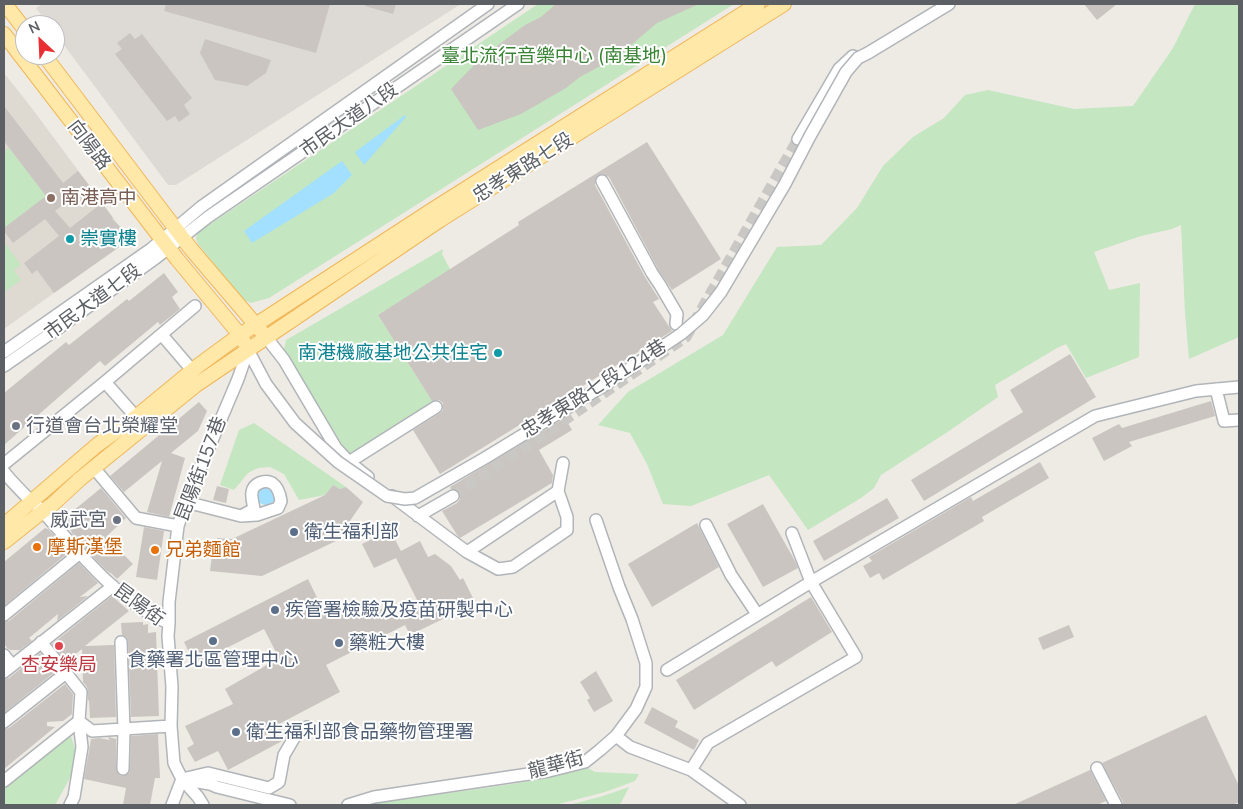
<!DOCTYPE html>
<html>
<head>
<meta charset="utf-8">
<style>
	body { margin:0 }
	#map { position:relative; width:1243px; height:809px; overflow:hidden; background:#eeebe4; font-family:Mulish,sans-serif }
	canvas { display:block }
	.frame { position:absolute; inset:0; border:5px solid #5c6064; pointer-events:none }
	.north { position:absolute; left:15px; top:15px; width:50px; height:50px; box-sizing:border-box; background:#fff; border:1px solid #bebfc1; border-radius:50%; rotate:335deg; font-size:14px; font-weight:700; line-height:20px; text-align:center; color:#5c6064 }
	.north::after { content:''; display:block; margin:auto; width:18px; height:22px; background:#e92f34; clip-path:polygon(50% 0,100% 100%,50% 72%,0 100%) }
</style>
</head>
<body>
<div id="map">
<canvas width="1243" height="809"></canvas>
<div class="frame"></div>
<div class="north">N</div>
</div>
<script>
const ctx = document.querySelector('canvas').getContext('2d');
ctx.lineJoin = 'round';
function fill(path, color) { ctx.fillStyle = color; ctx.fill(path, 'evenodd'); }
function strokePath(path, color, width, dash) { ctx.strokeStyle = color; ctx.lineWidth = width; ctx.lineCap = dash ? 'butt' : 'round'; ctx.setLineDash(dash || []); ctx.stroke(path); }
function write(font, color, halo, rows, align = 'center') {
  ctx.font = font + ' Mulish,"Noto Sans TC",sans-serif'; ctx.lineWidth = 4; ctx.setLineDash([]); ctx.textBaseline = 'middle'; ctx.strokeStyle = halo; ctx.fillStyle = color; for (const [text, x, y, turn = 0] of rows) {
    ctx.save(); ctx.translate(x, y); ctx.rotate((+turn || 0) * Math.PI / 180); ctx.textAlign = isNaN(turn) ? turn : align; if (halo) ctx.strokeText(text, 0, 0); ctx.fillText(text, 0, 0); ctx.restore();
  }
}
fill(new Path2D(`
	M42 4H461L176 185H168L55 33V25H49L36 8Z`), '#dddad6');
fill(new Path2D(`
	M4 73 31 107 120 227 132 238 54 293 4 329Z`), '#dedad2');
fill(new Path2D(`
	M538 4H734L269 298 251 303 242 299 198 244 196 239 197 233Z
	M1195 4H1239V337L1189 359 1185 313 1181 225 1172 229 1141 236 1094 252 1109 290 1140 283 1139 357 1086 378 1066 344 1057 348 995 385 998 397 949 431 881 475 874 488 861 498 808 530 769 475 691 506 663 504 647 464 630 433 598 425 628 392 723 335 777 247 821 245 857 208 883 166 913 137 944 118 965 95 988 90 1074 109 1133 106 1173 48Z
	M9 148 46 196 4 228V152Z
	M4 242 21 265 14 270 21 280 4 292Z
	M443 249 442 254 451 271 378 315 439 412 349 455 291 366 284 350 286 340Z
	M254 423 346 487 340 489 333 485 325 495 299 500 284 474 270 467 258 468 248 473 234 490 220 485 239 430Z
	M70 733 77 755 70 778 55 805H4V789Z
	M586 767 595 772 639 774 635 781 605 792 555 805H369L378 802 486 788 537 780Z
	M629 787 621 803 617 805H569L603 796Z`), '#c4e6c0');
fill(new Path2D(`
	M405 115 406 117 364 165 355 152Z
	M342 161 352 175 334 193 252 243 244 231Z
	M265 486 273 489 275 499C271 507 263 507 257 500V491Z`), '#a3e0ff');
fill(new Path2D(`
	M166 4H330L316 53 164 11Z
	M365 4H396L393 14 365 6Z
	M556 4H699L657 23 617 57 580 77 566 88 521 114 478 130 451 89 481 58 525 25 541 17Z
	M1084 4H1117L1097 20Z
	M130 33 135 39 142 34 192 98 184 105 190 114 179 122 175 116 167 121 115 54 122 49 117 43Z
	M205 39 271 60 266 73 247 86 215 80 200 53Z
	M4 106 63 183 78 171 89 185 55 211 70 228 102 203 113 218 112 219 132 238 54 293 37 270 32 274 24 263 59 236 45 219 13 243 4 231V228L46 196 4 141Z
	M647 142 721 259 672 290 658 269 609 177 603 174 598 175 595 180V185L645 277 659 299 653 302 672 331 440 474 413 430 440 413 443 410V403L439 400 432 401 378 315 519 225 518 222Z
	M164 273 178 292 172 297 180 309 160 325 158 322 105 366 100 361 4 445V393L66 342 69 345 127 299 129 301Z
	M1070 354 1096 397 924 501 911 480 1023 412 1010 390Z
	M1211 401 1215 416 1129 442 1132 446 1104 461 1092 438 1119 424 1122 428Z
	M199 402 207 411 198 431 171 453 185 458 169 517 147 512 162 461 124 492 110 476Z
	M565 418 572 430 539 450 553 475 552 483 460 538 457 535 442 511 457 503 460 499V496L459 492 456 489H451L450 487Z
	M1040 462 1049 478 982 517 984 521 883 580 879 573 870 578 863 566 872 561 869 557 971 497 973 501Z
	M333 485 340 489 346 487 363 502 336 541 262 576 210 571 213 548 218 546 217 538 232 539 325 495Z
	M217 486 229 489 226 503 213 500Z
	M101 488 126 518 106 537 133 564 117 579 111 573H110L106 570 91 555 71 532H72L62 520Z
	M887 498 899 518 824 561 813 541Z
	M763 504 795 561 798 568 763 587 727 524Z
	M697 523 719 567 652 607 628 564Z
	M144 527 164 531 157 580 136 577Z
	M45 528 48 529 69 552 4 606V562Z
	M390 530 401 551 420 541 428 557 435 554 451 566 460 580 463 578 473 598 443 612 447 617 410 635 405 625 326 665 340 692 279 724 286 737 284 740 228 770 218 751 195 762 187 748 194 744 185 726 233 704 225 689 279 658 264 629 195 664 184 642 308 579 325 614 350 601 359 618 389 606 394 617 420 606 396 558 374 568 362 544Z
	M79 563 98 583 80 597 88 596 57 621 58 614 29 638 32 641 20 650H10L7 648 4 644V622L9 621Z
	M112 596 129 611 85 646 114 645 116 717 90 718 89 700 88 701V692L87 687 83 682 82 649 66 661 52 644Z
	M811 597 832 632 776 667 772 661 694 710 676 680Z
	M143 622V625L148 624V633L156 632 159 716 131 717 128 642 127 638 122 635 121 623Z
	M1069 625 1074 637 1043 650 1038 638Z
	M40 653 55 672 4 713V679L9 678Z
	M596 671 613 701 594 712 587 700 590 698 580 682Z
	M65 684 73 694 72 714 63 721 47 722V726L55 727 4 769V729L9 728Z
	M652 707 678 721 675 727 699 740 694 750 644 723Z
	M1206 715 1239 786V802L1233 805H1123V802L1102 763Z
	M158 734 160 778H155L150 805H123L126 788 84 779 91 739 99 738 110 740 108 738 109 737 116 739V769L119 775 123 776 129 773 130 770 131 736Z
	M1090 770 1106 801 1097 805H1013Z`), '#cac5c1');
strokePath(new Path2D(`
	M453 496 686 337 798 139`), '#cac8c4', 11, [11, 5.5]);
const minor = new Path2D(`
	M868 53 949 4
	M798 139 839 69 853 56 858 58
	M602 181 652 273 660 285 677 314 676 324
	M162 335 192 370
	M266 337 284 360 336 448 349 462 436 407
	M248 350 266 384
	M4 352 151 249 201 207 488 4
	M4 366 60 327 157 257 208 217 518 4
	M105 382 136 417
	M1216 389 1224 421 1239 420
	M349 462 368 477
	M4 464 105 382 195 306
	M94 468 136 518 178 526
	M4 472C12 482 21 491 30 500 35 504 40 508 44 513 79 552 120 604 169 623L168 636 172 687 171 726 174 763 182 779 198 797 203 805
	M392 496 467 552 498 569 513 567 567 530V517L558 491 563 463
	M186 502 241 516 257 515 278 508 281 501C280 494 278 487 272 483 264 479 253 484 252 492 251 497 253 503 254 509L241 516
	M418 516 453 496
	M706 525 731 575 757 614
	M467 552 558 491
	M4 615 80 553
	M169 623V602L178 526 186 502 238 379 248 350
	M41 642 66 673 81 692 79 721 82 747 74 797 70 805
	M121 642 124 730 123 769
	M4 655 12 665
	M667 670 811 582 792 533
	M4 672 113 586
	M79 721 92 731 171 726
	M4 722 66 673
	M616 736 630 747 691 770 740 805
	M1097 768 1116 805
	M691 770 708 743 856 657 811 582 1095 416 1196 391 1239 387
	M182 779 208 773 269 788 279 782 284 755 297 733 307 727
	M186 780 210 784 217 787 290 805
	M4 781 79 721
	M172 805 182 779
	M348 805 374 797 549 771 585 762 600 750 616 736 636 709 646 687V663L632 619 619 587 596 520`);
const major = new Path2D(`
	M5 4 25 30
	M4 34 177 259 226 318 240 335 244 342
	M44 55 191 249 261 331
	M4 525 97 445 136 417 199 365 240 335 432 210 758 4
	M4 542 43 511 53 504 80 479 196 385 440 220 784 4`);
strokePath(minor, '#b1b5b9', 14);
strokePath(major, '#f1b75a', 16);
strokePath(minor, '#fff', 11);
strokePath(major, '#ffe8a8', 14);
const minorBridge = new Path2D(`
	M266 384 295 423 338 462 387 496 405 499 415 498 485 458 608 383 681 334 703 315 721 292 785 184 810 136 846 72 858 58 868 53`);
strokePath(minorBridge, '#b1b5b9', 14, []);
strokePath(minorBridge, '#fff', 11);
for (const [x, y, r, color] of [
	[51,198,5,"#8d6e63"],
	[70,239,5,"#0f9aa8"],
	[498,353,5,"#0f9aa8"],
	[16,426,5,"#6b7280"],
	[117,520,5,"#6b7280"],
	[294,532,5,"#5c6f8a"],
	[37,547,5,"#e8710a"],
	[155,550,5,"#e8710a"],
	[275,610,5,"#5c6f8a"],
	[213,641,5,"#5c6f8a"],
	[339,643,5,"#5c6f8a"],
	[59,646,5,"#e0444e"],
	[236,732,5,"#5c6f8a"]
]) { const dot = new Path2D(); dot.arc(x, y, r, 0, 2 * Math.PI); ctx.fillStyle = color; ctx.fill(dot); strokePath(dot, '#fff', 2); }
write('19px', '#398334', '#fff', [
	["臺北流行音樂中心 (南基地)",554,56]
]);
write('19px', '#5c6064', '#fff', [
	["市民大道八段",349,120,-35],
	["向陽路",89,145,53],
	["忠孝東路七段",523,168,-32],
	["市民大道七段",93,302,-36],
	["忠孝東路七段124巷",594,389,-32],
	["昆陽街157巷",201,469,-69],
	["昆陽街",139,605,36],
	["龍華街",556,765,-15]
]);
write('19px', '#785e54', '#fff', [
	["南港高中",61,198]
], 'left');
write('19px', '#0d838f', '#fff', [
	["崇實樓",80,239],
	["南港機廠基地公共住宅",488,353,"right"]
], 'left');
write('19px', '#5b616d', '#fff', [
	["行道會台北榮耀堂",26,426],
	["威武宮",107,520,"right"]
], 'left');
write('19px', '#4e5e75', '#fff', [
	["衛生福利部",304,532],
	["疾管署檢驗及疫苗研製中心",285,610],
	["藥粧大樓",349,643],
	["食藥署北區管理中心",213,660,"center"],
	["衛生福利部食品藥物管理署",246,732]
], 'left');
write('19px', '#c56008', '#fff', [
	["摩斯漢堡",47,547],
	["兄弟麵館",165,550]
], 'left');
write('19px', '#be3a42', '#fff', [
	["杏安樂局",59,665]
]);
</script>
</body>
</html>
